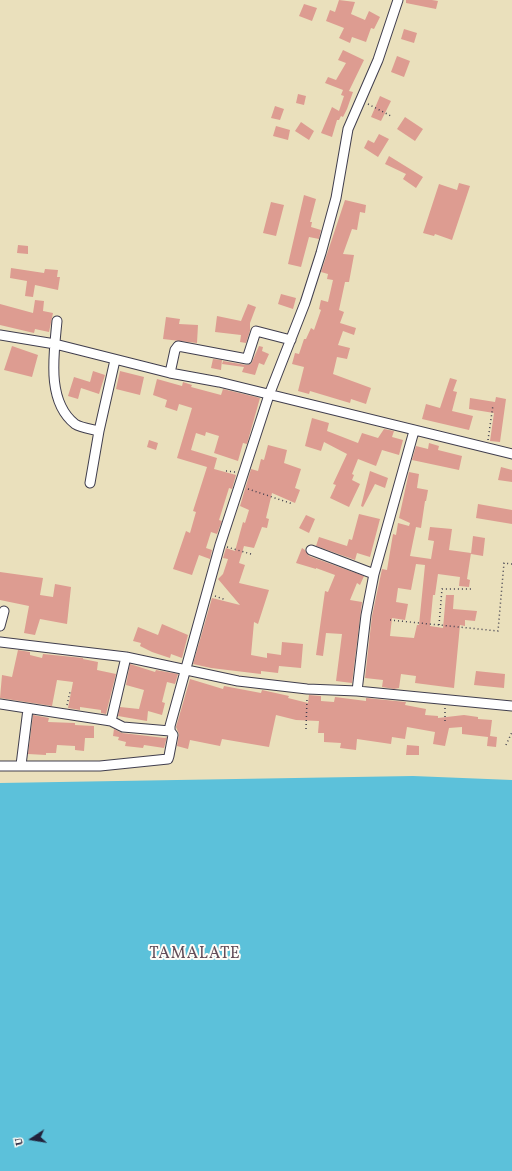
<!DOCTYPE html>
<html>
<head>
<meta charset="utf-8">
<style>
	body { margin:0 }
	#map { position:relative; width:512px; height:1171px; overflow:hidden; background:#eae0bc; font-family:Vollkorn,serif }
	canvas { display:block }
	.north { position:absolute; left:12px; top:1119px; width:40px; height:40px; -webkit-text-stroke:3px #fdfcf7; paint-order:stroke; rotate:258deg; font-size:11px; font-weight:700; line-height:16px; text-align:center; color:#22223b }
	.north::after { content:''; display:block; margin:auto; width:14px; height:18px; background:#22223b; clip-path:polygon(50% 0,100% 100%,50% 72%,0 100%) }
</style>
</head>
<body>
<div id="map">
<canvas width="512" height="1171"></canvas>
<div class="north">U</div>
</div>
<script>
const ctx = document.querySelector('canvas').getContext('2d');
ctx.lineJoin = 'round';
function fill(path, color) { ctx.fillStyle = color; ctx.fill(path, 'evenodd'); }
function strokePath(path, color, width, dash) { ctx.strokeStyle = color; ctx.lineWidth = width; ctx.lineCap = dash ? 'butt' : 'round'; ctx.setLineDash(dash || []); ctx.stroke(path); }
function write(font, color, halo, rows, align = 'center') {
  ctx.font = font + ' Vollkorn,serif'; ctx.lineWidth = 4; ctx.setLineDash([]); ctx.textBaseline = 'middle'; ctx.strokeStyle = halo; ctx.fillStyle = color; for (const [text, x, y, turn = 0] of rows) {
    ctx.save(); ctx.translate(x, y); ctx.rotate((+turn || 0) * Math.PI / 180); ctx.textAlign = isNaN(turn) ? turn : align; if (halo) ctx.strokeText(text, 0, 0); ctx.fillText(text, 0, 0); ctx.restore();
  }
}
fill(new Path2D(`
	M413 776 512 780V1171H0V783Z`), '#5cc1da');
fill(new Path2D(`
	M339 0 355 2 351 14 365 20 369 11 380 17 374 29 371 28 366 42 352 37 350 43 339 38 344 28 326 21 330 10 335 12Z
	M406 0H432L438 1 436 9 406 3Z
	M304 4 317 8 312 21 299 16Z
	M404 29 417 33 414 43 401 39Z
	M343 50 364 60 349 91 353 92 347 109 343 117 341 116 339 120H337L332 137 321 133 332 107 339 111 344 96 341 95 343 90 325 83 328 77 336 80 346 63 338 60Z
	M397 56 410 61 404 77 391 72Z
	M298 94 306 96 304 105 296 103Z
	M380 96 391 101 381 121 371 117Z
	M275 106 284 109 280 120 271 118Z
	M405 117 423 129 415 141 397 129Z
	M301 122 314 131 309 140 295 131Z
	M276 126 290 130 288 140 273 136Z
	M379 134 389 139 378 157 364 148 368 140 374 143Z
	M389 156 423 177 416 188 403 179 406 174 385 164Z
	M459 183 470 186 452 240 435 234 434 236 423 233 439 184 457 190Z
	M304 195 316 199 310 222H312L311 227 321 230 319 239 309 237 301 267 288 264Z
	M345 200 366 205 365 213 360 212 357 230 352 229 343 254 354 255 349 282H345L339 310 344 312 340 323 356 328 354 335 343 331 338 345 350 348 347 359 337 357 333 374 371 388 366 404 351 399 350 403 310 391 309 394 298 391 304 367 292 364 295 353 299 354 304 339H306L311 328 314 330 321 310 319 309 321 300 328 302 333 280 327 279 328 274 321 272Z
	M271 202 284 205 276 236 263 233Z
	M18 245 28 246V254L17 253Z
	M11 268 44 273 45 269 58 270 57 277H60L58 290 35 285 33 297 25 296 27 281 10 278Z
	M281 294 296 298 293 309 278 304Z
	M35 300 44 301 43 311 53 313 49 332 35 329 34 333 0 325V304L33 313Z
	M248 304 256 307 250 323V331L246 343 240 342 241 335 215 332 217 316 241 321Z
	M166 317 180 319 179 324 198 325 197 343 163 339Z
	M12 346 38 355 32 377 4 370Z
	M259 346 263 347 262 351 269 354 264 365 259 363 255 375 242 372 244 367 222 364 223 361 246 365 251 364Z
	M213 359 222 360 221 370 211 368Z
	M93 371 105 375 99 394 81 388 78 399 68 396 74 377 90 382Z
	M120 371 144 377 140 395 116 389Z
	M450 378 457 380 453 391 457 392 452 411 473 416 469 430 422 419 426 404 440 408Z
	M157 379 182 386 183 382 192 385 191 387 221 395 223 389 260 398 247 444 243 443 238 461 214 453 219 436 206 432 205 436 196 433 191 450 217 458 214 469 236 475 232 489 229 488 219 520 222 521 217 534 211 532 206 548 212 550 210 559 199 555 192 575 173 569 186 531 190 533 196 512 193 511 207 467 177 458 192 408 179 404 177 411 165 407 167 400 153 395Z
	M496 397 506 399 500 442 490 441 494 413 469 409 470 398 495 402Z
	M312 418 329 423 327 431 358 443 362 433 378 438 384 429 394 431 392 437 403 440 399 455 382 450 376 466 358 459 352 474 354 475 352 480 360 484 349 507 330 498 336 485 333 484 347 454 324 442 321 451 305 446Z
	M149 440 158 443 156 450 147 447Z
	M429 443 439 446 438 450 462 456 459 470 412 460 416 446 428 449Z
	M268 445 287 450 284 463 301 469 295 488 300 490 295 503 272 493 266 518 269 519 267 528 262 527 254 548 244 546 239 563 245 565 239 583 269 590 258 624 254 622 251 655 267 658V653L281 655 282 642 303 644 301 668 279 666 278 673 261 671V674L211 668 193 664 212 598 240 605 218 579 223 574 228 559 223 558 226 548 235 551 243 522 245 523 249 510 240 506 251 469 258 471 261 459 264 460Z
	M501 467 512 470V482L498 480Z
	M370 471 388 478 385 488 375 484 363 507 361 506Z
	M409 472 419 474 417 488 428 490 426 501H425L421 528 416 527 410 556 431 559 434 541 428 540 430 527 452 529 449 550 471 553 467 579 470 580 469 587 459 586 460 577 438 574 435 595H433L430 626 443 628 446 595H454L453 609 477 611 475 621 465 620V626L460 625 454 688 415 683 416 676 401 674 399 688 394 689 382 687 383 680 365 678 372 616 382 569 387 570 393 534 396 535 398 523 409 526 410 523 399 518ZM416 564 425 565 419 625H417L414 638 390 636 392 618 405 620 408 604 396 602 398 588 411 590Z
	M478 504 512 510V524L476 518Z
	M359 514 380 519 370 557 357 553 355 560 316 546 319 537 347 546 349 539 352 540Z
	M306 515 315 519 309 533 299 528Z
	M473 536 485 538 483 556 471 554Z
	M302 548 305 550 309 556 364 576 360 585 357 583 350 600 362 602 352 683 336 681 342 634 326 633 323 656 316 655 325 591 328 592 335 575 316 568V569L296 563Z
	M0 572 43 578 40 595 53 597 55 584 71 587 67 624 40 619 35 635 24 633 29 606 0 600Z
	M162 624 188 635 182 658 171 654 170 658 152 652 140 646 141 643 133 641 138 627 158 635Z
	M18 650 30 652V655L42 658 43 654 83 658V659L98 662 97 670 116 674 106 714 101 713V710L80 707V710L68 708 73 682 57 680 52 706 0 698 2 675 12 677Z
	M130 664 155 672 156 670 178 674 175 684 167 682 162 702 165 703 162 715 148 711 147 721 118 716 120 707 139 709 144 690 126 685Z
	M476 671 505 674 504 688 474 685Z
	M190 679 223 689 224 686 261 693 262 690 289 696 288 698 308 703 309 695 321 696V701L334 702 335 697 366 701V698L406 702 405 705 426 709 425 715 438 716V718L464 715 478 717V719L492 720 490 736 497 737 496 747 487 746 488 737 462 734V727L449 728 445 746 433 744 435 732 407 727 405 739 392 737 391 744 357 739 356 750 340 748 341 743 324 742V733H318L319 721 296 720 276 715 269 747 222 739 220 746 190 740 188 749 177 746 179 734 176 727Z
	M33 715 49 718 48 722 75 723V725L94 726V738H85L84 751 75 750V746L57 745 56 753H46V755L28 754Z
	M114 729 122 733 165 738 167 737 164 748 144 745 143 748 125 746 126 742 118 740 119 737 113 736Z
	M407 745 419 746V755H406Z`), '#dd9c91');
const minor = new Path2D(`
	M57 321C54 354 46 401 75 424 81 428 92 429 99 431L90 483
	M0 335 55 344 170 373 219 382 512 454
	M170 373 175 350 178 346 247 359 256 331 291 340
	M99 431 115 360
	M311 550 374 574
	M0 626 4 611
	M0 642 126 657 238 681 307 689 357 691 512 706
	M357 691 366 615 374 574 414 431
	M0 704 111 721 123 727 170 731
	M111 721 126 657
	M21 765 28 709
	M0 766H100L168 759 169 756 173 735 170 731V726L220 545 269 395 305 303 321 253 336 198 348 129 378 60 398 0`);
strokePath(minor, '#403e4e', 11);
strokePath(new Path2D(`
	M368 104 391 116
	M488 440 493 405
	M226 471 235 472
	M248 489 293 504
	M227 547 251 554
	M215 596 226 600
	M390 620 498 631 504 563 512 564
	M439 625 442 589H472
	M67 705 70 692
	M445 708V723
	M306 729 307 699
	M506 745 512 732`), '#403e4e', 1.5, [1, 3]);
strokePath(minor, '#fff', 9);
ctx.letterSpacing = '1px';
write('16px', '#634d59', '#fdfcf7', [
	["TAMALATE",195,955]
]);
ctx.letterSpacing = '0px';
</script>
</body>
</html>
